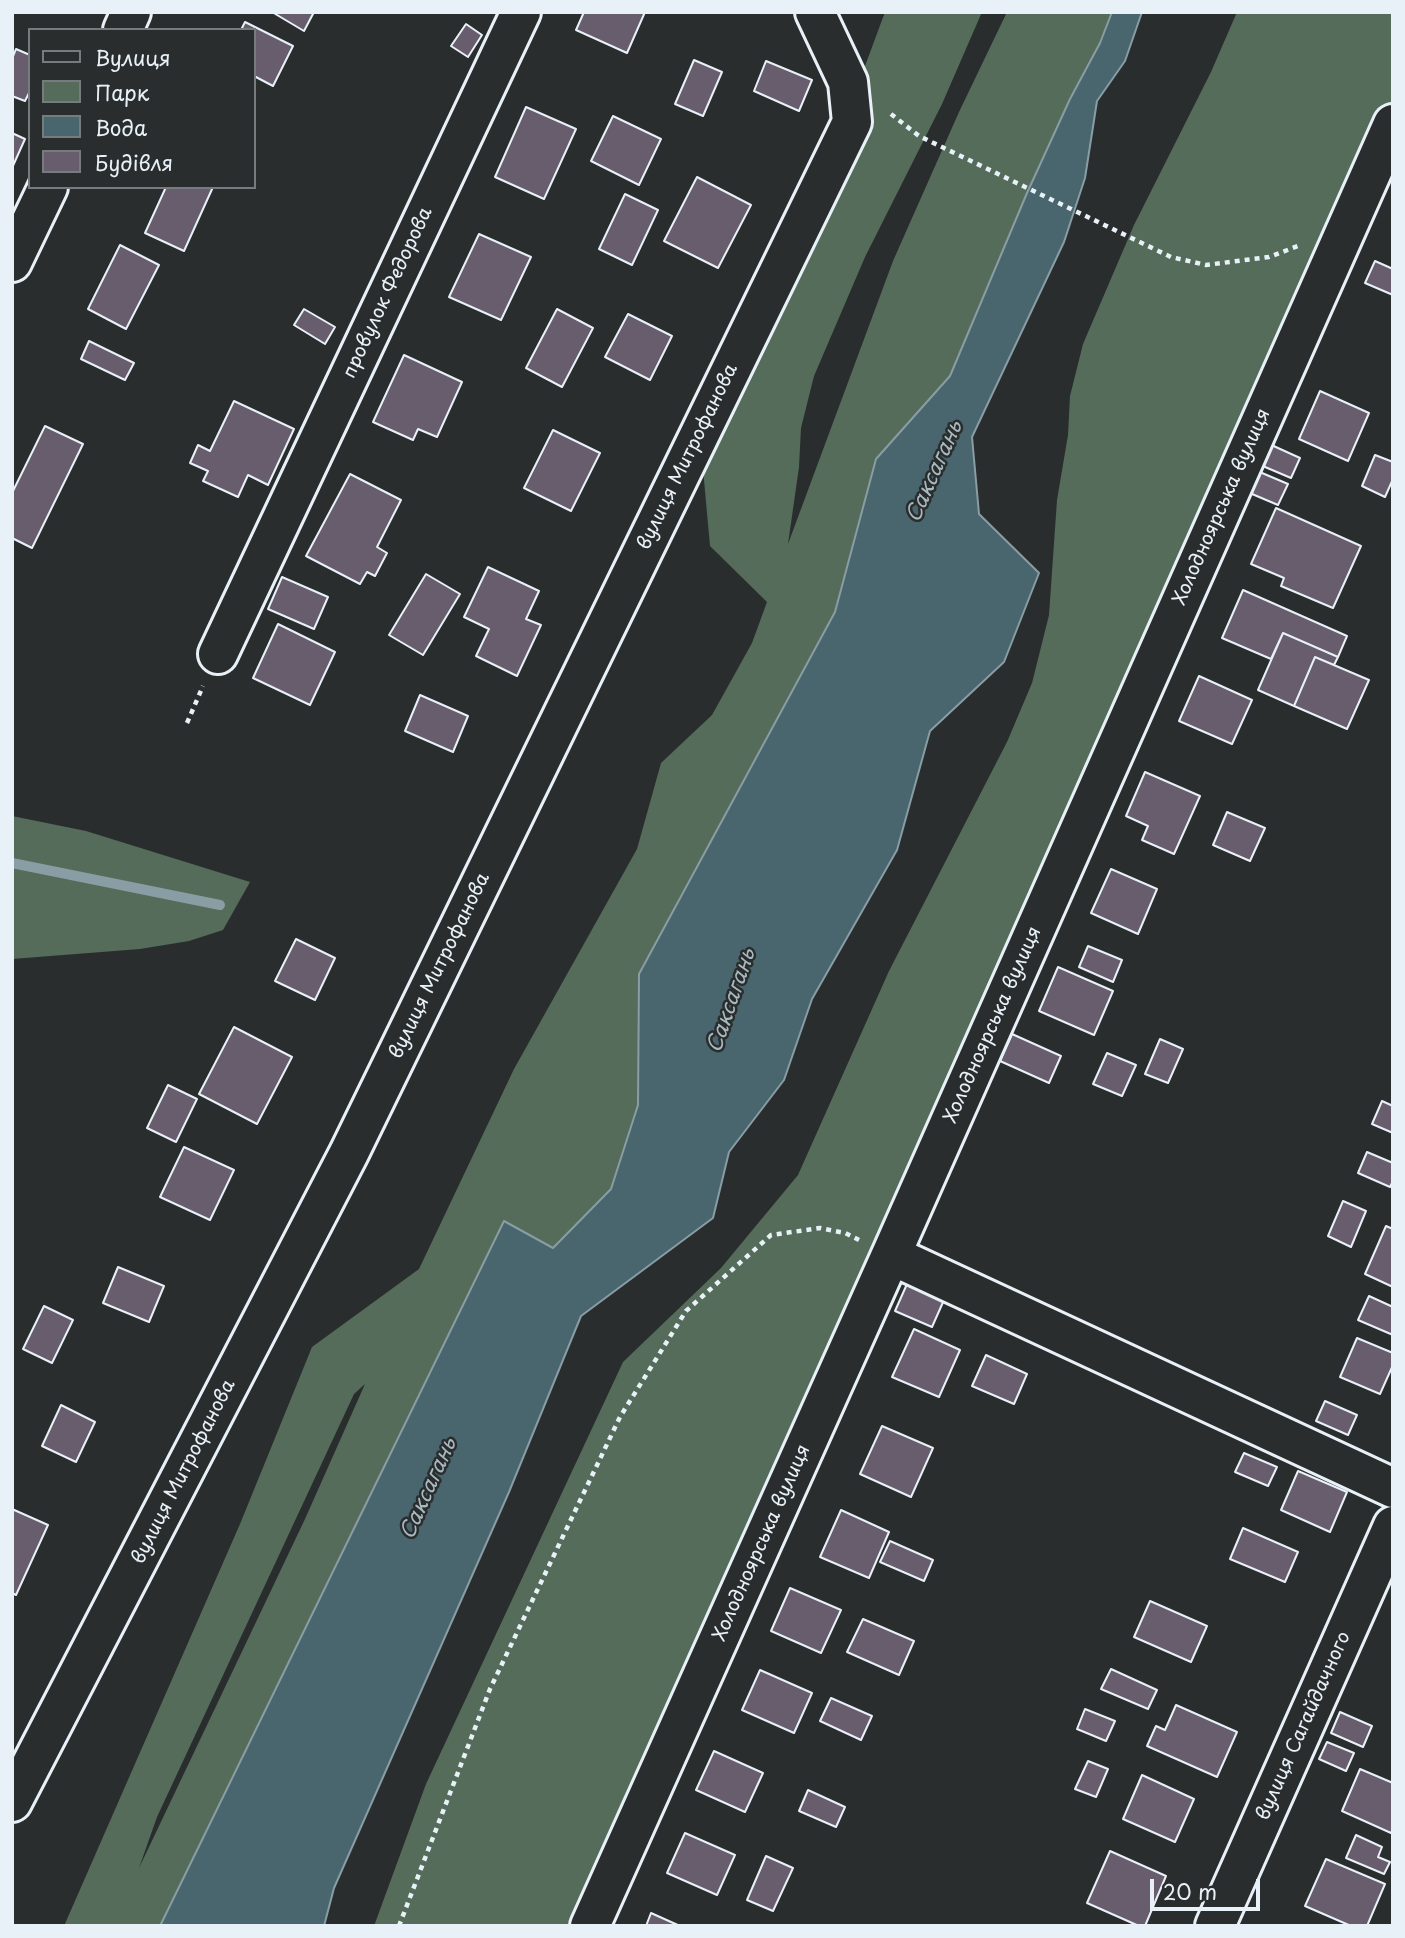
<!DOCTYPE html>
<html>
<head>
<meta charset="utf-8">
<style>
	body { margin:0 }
	#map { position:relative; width:1405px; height:1938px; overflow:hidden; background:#2a2d2e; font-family:"Playpen Sans",sans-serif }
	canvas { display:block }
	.frame { position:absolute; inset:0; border:14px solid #e8f1f8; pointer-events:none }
	.legend { position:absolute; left:28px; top:28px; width:228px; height:161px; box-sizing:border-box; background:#2a2d2e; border:2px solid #767b7f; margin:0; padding:9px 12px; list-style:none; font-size:21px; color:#e8f1f8 }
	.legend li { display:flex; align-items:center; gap:14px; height:35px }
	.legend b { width:35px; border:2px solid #767b7f }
	.scale { position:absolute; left:1150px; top:1879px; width:110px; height:32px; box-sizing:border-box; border:4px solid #e8f1f8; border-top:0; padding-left:9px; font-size:21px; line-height:24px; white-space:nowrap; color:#e8f1f8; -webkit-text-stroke:5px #2a2d2e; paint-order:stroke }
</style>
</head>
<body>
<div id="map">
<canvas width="1405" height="1938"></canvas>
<div class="frame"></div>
<ul class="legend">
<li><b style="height:9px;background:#2a2d2e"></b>Вулиця</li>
<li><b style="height:19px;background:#546c59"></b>Парк</li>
<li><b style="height:19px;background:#49656d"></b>Вода</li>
<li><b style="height:19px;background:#685d6c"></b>Будівля</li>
</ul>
<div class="scale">20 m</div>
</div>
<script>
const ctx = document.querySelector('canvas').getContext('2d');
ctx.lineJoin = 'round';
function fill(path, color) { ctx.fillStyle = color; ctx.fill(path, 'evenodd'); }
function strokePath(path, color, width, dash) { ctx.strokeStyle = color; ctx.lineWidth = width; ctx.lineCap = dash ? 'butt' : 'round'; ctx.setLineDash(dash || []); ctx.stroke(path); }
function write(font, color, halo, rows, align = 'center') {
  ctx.font = font + ' "Playpen Sans",sans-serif'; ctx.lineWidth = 5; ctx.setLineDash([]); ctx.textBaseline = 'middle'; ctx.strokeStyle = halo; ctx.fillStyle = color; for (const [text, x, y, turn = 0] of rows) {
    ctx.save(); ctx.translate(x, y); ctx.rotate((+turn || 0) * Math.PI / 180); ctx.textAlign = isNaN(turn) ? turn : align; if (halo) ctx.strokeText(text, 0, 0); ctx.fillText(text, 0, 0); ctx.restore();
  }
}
fill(new Path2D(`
	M885 12H982L942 104 865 257 814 376 801 428 799 467 788 544 893 261 959 112 1007 12H1112L1100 42 1070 99 1027 193 950 376 876 459 835 612 639 974V1105L611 1189 553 1248 484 1262 160 1926H64L240 1524 312 1347 419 1269 514 1069 637 849 661 763 712 715 752 643 767 602 710 546 703 469 855 93ZM365 1384 305 1519 139 1868 157 1817 354 1394Z
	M1237 12H1393V124L590 1926H374L426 1784 623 1362 721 1268 798 1175 889 971 1007 742 1032 683 1049 615 1057 500 1068 435 1070 396 1083 344 1134 225 1211 72Z
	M12 816 86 831 250 882 223 930 189 941 140 949 12 959Z`), '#546c59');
const water = new Path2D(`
	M1112 12H1142L1125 61 1097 101 1085 178 1064 242 972 437 979 514 1039 573 1004 662 930 731 897 850 812 999 784 1080 729 1152 713 1218 581 1316 509 1492 334 1888 324 1926H160L504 1221 553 1248 611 1189 638 1105 639 974 835 612 876 459 950 376 1027 193 1070 99 1100 43Z`);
fill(water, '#49656d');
strokePath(water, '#899da5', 2);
strokePath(new Path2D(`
	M12 863 220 905`), '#899da5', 10);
const building = new Path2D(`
	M272 12H314L304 31Z
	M584 12H645L627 53 576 30Z
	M245 22 293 46 273 86 254 76V30H241Z
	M466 24 482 35 468 57 451 46Z
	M16 49 30 55V91L25 101 12 96V59Z
	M694 60 722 72 703 116 675 104Z
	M766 61 812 80 799 111 754 91Z
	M526 107 576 129 544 199 495 177Z
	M613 116 661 139 639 185 591 161Z
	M12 133 25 139 12 168Z
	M697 177 751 205 718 268 664 241Z
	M166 187H213L184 251 145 233Z
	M625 194 658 210 632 265 599 249Z
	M479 234 531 257 501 320 449 297Z
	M120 245 159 265 126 329 88 309Z
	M1375 261 1393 269V295L1365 283Z
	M304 309 335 327 325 344 294 325Z
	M557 309 593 328 562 387 526 368Z
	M628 314 672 336 650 380 605 357Z
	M89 341 134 363 125 380 81 359Z
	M404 355 462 382 437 437 418 429 413 440 373 422Z
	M1320 391 1369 413 1348 461 1299 439Z
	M234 401 294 429 268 485 248 475 238 497 203 481 208 471 190 463 198 445 210 451Z
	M45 426 83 444 32 548 12 538V493Z
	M553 430 600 453 571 511 524 488Z
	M1267 443 1300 458 1291 478 1258 464Z
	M1375 455 1393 462V479L1385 497 1362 486Z
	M1255 470 1288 484 1278 505 1245 491Z
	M350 474 401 500 377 547 387 553 375 576 367 572 360 584 306 556Z
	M1276 508 1361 546 1333 608 1281 586 1284 578 1251 564Z
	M488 567 539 591 526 619 541 625 517 676 476 656 489 629 464 617Z
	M426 574 460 594 423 655 389 635Z
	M282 577 328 597 314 629 268 609Z
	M1243 590 1347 636 1338 657 1283 633 1271 659 1222 638Z
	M278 624 335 652 310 705 253 678Z
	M1283 633 1338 657 1334 665 1315 657 1294 706 1258 690Z
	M1315 657 1369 680 1347 729 1294 706Z
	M1199 676 1252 700 1232 744 1179 721Z
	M420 695 468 716 453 752 405 731Z
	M1145 772 1200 796 1174 854 1142 840 1148 826 1126 816Z
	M1227 812 1265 828 1250 861 1213 845Z
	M1111 869 1157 889 1138 934 1091 913Z
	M296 939 335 958 315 1000 275 981Z
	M1088 946 1122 960 1113 982 1079 967Z
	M1058 967 1113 991 1094 1035 1039 1011Z
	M234 1027 292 1057 257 1124 199 1094Z
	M1012 1034 1061 1056 1049 1083 1000 1061Z
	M1160 1039 1183 1049 1168 1083 1145 1074Z
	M1107 1053 1136 1065 1122 1096 1093 1084Z
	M168 1085 197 1099 176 1142 147 1128Z
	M1382 1101 1393 1106V1133L1372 1124Z
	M184 1147 234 1170 210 1220 160 1197Z
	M1367 1152 1393 1163V1181L1390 1187 1358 1173Z
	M1343 1201 1366 1211 1351 1247 1328 1236Z
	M1386 1226 1393 1229V1287L1365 1274Z
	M118 1267 164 1286 149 1322 103 1303Z
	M907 1284 944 1300 932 1327 895 1311Z
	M1369 1296 1393 1307V1335L1358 1320Z
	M44 1306 73 1320 52 1363 23 1349Z
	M914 1329 960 1350 939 1397 892 1377Z
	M1357 1338 1393 1353V1365L1380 1394 1340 1377Z
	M986 1355 1027 1374 1014 1404 972 1386Z
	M1325 1401 1357 1415 1348 1435 1316 1421Z
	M61 1405 95 1422 76 1462 42 1446Z
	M882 1426 933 1448 911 1497 860 1474Z
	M1244 1453 1277 1467 1268 1486 1235 1472Z
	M1298 1471 1347 1492 1330 1532 1281 1510Z
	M12 1509 48 1525 16 1595 12 1593Z
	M841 1510 889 1532 869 1578 820 1557Z
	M1243 1528 1298 1552 1285 1582 1230 1559Z
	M890 1541 933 1560 924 1581 880 1562Z
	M790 1588 841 1610 821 1653 771 1631Z
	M1150 1601 1207 1626 1191 1662 1134 1637Z
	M863 1619 914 1641 899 1675 847 1652Z
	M1111 1669 1157 1690 1148 1709 1101 1689Z
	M760 1670 812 1693 794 1733 742 1710Z
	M831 1698 872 1716 861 1740 820 1721Z
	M1176 1705 1237 1732 1217 1777 1147 1746 1156 1726 1165 1730Z
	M1085 1709 1115 1721 1106 1741 1077 1729Z
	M1340 1712 1372 1726 1363 1747 1331 1733Z
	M1327 1742 1354 1753 1346 1771 1319 1759Z
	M714 1751 763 1773 745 1812 696 1790Z
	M1088 1761 1108 1769 1096 1797 1075 1789Z
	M1360 1769 1393 1783V1829L1391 1833 1342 1811Z
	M1142 1775 1194 1799 1175 1842 1123 1819Z
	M808 1790 845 1807 836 1827 799 1811Z
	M685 1833 735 1855 717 1895 667 1873Z
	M1356 1835 1382 1847 1378 1857 1390 1862 1384 1874 1346 1858Z
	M1110 1851 1166 1876 1145 1926H1139L1087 1903Z
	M766 1856 793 1868 773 1911 747 1900Z
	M1326 1859 1385 1884 1367 1926H1351L1305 1906Z
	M651 1913 680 1926H646Z`);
fill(building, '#685d6c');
strokePath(building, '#e8f1f8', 2);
const minor = new Path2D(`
	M123 30 131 12
	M12 262 48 187
	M218 654 521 12
	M891 1255 1393 1488
	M12 1802 349 1153 852 122 848 82 815 12
	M590 1926 891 1255 1393 124
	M1215 1926 1393 1526`);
strokePath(minor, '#e8f1f8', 44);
strokePath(new Path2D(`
	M891 114 919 136 1171 257 1206 265 1269 257 1298 246
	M187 723 203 686
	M399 1926 490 1689 620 1417 686 1311 771 1235 820 1228 845 1233 859 1240`), '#e8f1f8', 4.5, [5, 5]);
strokePath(minor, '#2a2d2e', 38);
write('19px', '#e8f1f8', '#2a2d2e', [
	["провулок Федорова",388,293,-65],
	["вулиця Митрофанова",688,457,-64],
	["Холодноярська вулиця",1222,507,-66],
	["вулиця Митрофанова",440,966,-64],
	["Холодноярська вулиця",993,1025,-66],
	["вулиця Митрофанова",184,1472,-63],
	["Холодноярська вулиця",762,1543,-66],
	["вулиця Сагайдачного",1304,1726,-66]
]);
write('italic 21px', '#a8b9c0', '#2a2d2e', [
	["Саксагань",935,472,-66],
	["Саксагань",732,1001,-71],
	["Саксагань",429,1489,-66]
]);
</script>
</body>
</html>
